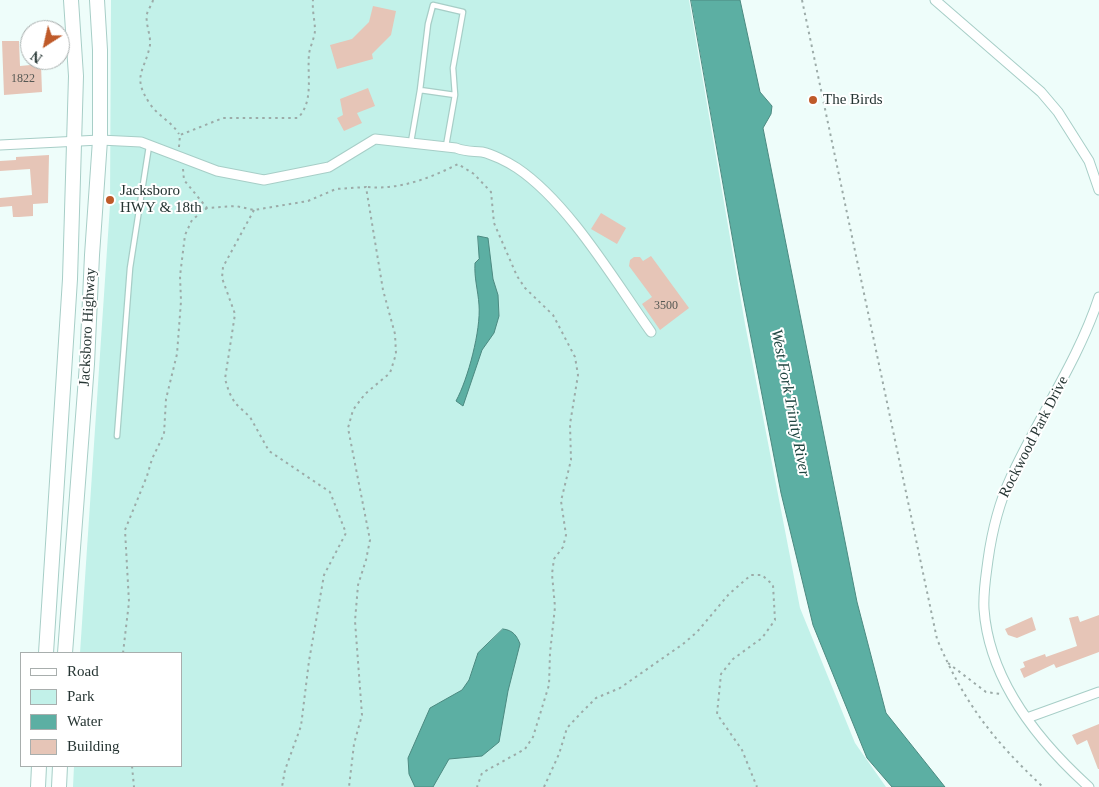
<!DOCTYPE html>
<html>
<head>
<meta charset="utf-8">
<style>
	body { margin:0 }
	#map { position:relative; width:1099px; height:787px; overflow:hidden; background:#eefdfa; font-family:Georgia,serif }
	canvas { display:block }
	.legend { position:absolute; left:20px; top:652px; width:162px; height:115px; box-sizing:border-box; background:#fff; border:1px solid #a8aead; margin:0; padding:6px 9px; list-style:none; font-size:15px; color:#253432 }
	.legend li { display:flex; align-items:center; gap:10px; height:25px }
	.legend b { width:25px; border:1px solid #a8aead }
	.north { position:absolute; left:20px; top:20px; width:50px; height:50px; box-sizing:border-box; background:#fff; border:1px solid #a8aead; border-radius:50%; rotate:215deg; font-size:14px; font-weight:700; line-height:20px; text-align:center; color:#253432 }
	.north::after { content:''; display:block; margin:auto; width:18px; height:22px; background:#bf5a29; clip-path:polygon(50% 0,100% 100%,50% 72%,0 100%) }
</style>
</head>
<body>
<div id="map">
<canvas width="1099" height="787"></canvas>
<ul class="legend">
<li><b style="height:6px;background:#fff"></b>Road</li>
<li><b style="height:14px;background:#c2f1e9"></b>Park</li>
<li><b style="height:14px;background:#5cafa3"></b>Water</li>
<li><b style="height:14px;background:#e6c5b7"></b>Building</li>
</ul>
<div class="north">N</div>
</div>
<script>
const ctx = document.querySelector('canvas').getContext('2d');
ctx.lineJoin = 'round';
function fill(path, color) { ctx.fillStyle = color; ctx.fill(path, 'evenodd'); }
function strokePath(path, color, width, dash) { ctx.strokeStyle = color; ctx.lineWidth = width; ctx.lineCap = dash ? 'butt' : 'round'; ctx.setLineDash(dash || []); ctx.stroke(path); }
function write(font, color, halo, rows, align = 'center') {
  ctx.font = font + ' Georgia,serif'; ctx.lineWidth = 4; ctx.setLineDash([]); ctx.textBaseline = 'middle'; ctx.strokeStyle = halo; ctx.fillStyle = color; for (const [text, x, y, turn = 0] of rows) {
    ctx.save(); ctx.translate(x, y); ctx.rotate((+turn || 0) * Math.PI / 180); ctx.textAlign = isNaN(turn) ? turn : align; if (halo) ctx.strokeText(text, 0, 0); ctx.fillText(text, 0, 0); ctx.restore();
  }
}
fill(new Path2D(`
	M111 0H689L745 324 800 608 855 743 886 787H73L74 766H181V653H80L110 205Z`), '#c2f1e9');
const water = new Path2D(`
	M691 0H740L760 92 772 106 771 114 763 128 857 602 886 713 945 787H892L867 758 813 625 781 493 740 281Z
	M478 236 488 238 493 279 498 295 499 316 494 333 482 350 463 406 456 401C468 379 481 330 479 305 478 290 474 278 475 263L479 259Z
	M503 629C513 630 517 636 520 644L508 691 499 742 482 756 449 759 433 787H415L409 774 408 758 430 708 462 690 469 680 478 653Z`);
fill(water, '#5cafa3');
strokePath(water, '#4c8a81', 1);
fill(new Path2D(`
	M373 6 396 11 391 35 372 54 373 59 337 69 330 45 352 39 369 22Z
	M2 41H19L20 66 41 64 42 92 4 95Z
	M368 88 375 106 357 113 362 123 344 131 337 118 343 115 340 99Z
	M49 155 48 203 33 204V216L19 217H13L12 206 0 207V198L32 195 30 169 0 171V161L16 160V157Z
	M601 213 626 228 617 244 591 229Z
	M651 256 689 308 660 330 642 304 652 297 629 266 630 260 634 257H640L643 261Z
	M1099 615V652L1056 668 1054 664 1024 678 1020 669 1025 667 1023 662 1045 654 1046 657 1077 646 1069 618 1078 616 1080 622Z
	M1032 617 1036 630 1017 638 1008 635 1005 629Z
	M1099 724V769H1098L1087 740 1077 745 1072 735Z`), '#e6c5b7');
const service = new Path2D(`
	M420 90 428 24 433 5 463 12 453 68 455 95
	M411 142 420 90 455 95 446 146
	M117 436 130 268 149 146`);
const minor = new Path2D(`
	M935 0 1041 92 1058 112 1089 161 1099 190
	M0 145 100 140 141 142 217 171 264 180 329 167 375 139 456 148C466 152 472 151 482 152 492 154 508 162 517 168 569 203 614 280 651 332
	M1027 718 1099 692
	M1089 787C1038 741 989 680 984 609 983 592 986 576 988 560 992 531 999 503 1011 477 1039 416 1078 361 1099 297`);
const primary = new Path2D(`
	M46 653 70 279 76 76 71 0
	M65 653 87 364 92 255 100 140V50L97 0
	M38 787 39 766
	M59 787 60 766`);
strokePath(service, '#a7cec7', 7);
strokePath(minor, '#a7cec7', 11);
strokePath(primary, '#a7cec7', 16);
strokePath(new Path2D(`
	M153 0C152 5 148 9 147 14 145 23 151 35 150 45 145 71 131 76 150 104 158 116 172 122 179 134
	M802 0 937 639C964 703 993 740 1043 787
	M179 147 180 135 223 118H298C314 101 307 76 309 54 310 47 314 39 315 31 315 21 312 11 313 0
	M183 169 184 180 207 208 236 206 254 210 308 201 336 189 366 187 383 290 395 334 396 354 390 373 365 394 353 410 348 428 370 540 366 560 358 585 355 621 362 715 354 744 349 787
	M368 187C399 190 431 178 458 164L474 174 491 192 494 223 517 276 525 288 553 315 575 357 578 375 570 424 571 460 561 501 566 535 563 547 554 559 552 574 555 607 550 653 549 685 533 737 525 749 482 773 477 787
	M254 210 223 267 222 278 235 314 225 379 229 392 235 403 250 417 269 451 330 492 346 533 324 575 309 661 301 726 285 770 282 787
	M123 653 129 602 125 530 147 476 152 459 164 434 166 399 177 354 181 301 180 276 185 235 192 220 207 208
	M948 663 986 692 1001 694
	M132 766 134 787
	M544 787 559 754 567 728 580 714 596 698 620 688 683 644 697 632 729 594 751 575H762L773 585 775 620 762 638 733 659 721 674 717 714 742 750 757 787`), '#9caba8', 2, [2.5, 4]);
strokePath(service, '#fff', 4.5);
strokePath(minor, '#fff', 9);
strokePath(primary, '#fff', 14);
for (const [x, y, r, color] of [
	[813,100,5,"#bf5a29"],
	[110,200,5,"#bf5a29"]
]) { const dot = new Path2D(); dot.arc(x, y, r, 0, 2 * Math.PI); ctx.fillStyle = color; ctx.fill(dot); strokePath(dot, '#fff', 2); }
write('12px', '#555853', null, [
	["1822",23,79],
	["3500",666,306]
]);
write('15px', '#253432', '#fff', [
	["The Birds",823,100],
	["Jacksboro",120,191],
	["HWY & 18th",120,208]
], 'left');
write('15px', '#253432', '#fff', [
	["Jacksboro Highway",88,327,-87],
	["Rockwood Park Drive",1034,437,-63]
]);
write('italic 16px', '#214742', '#fff', [
	["West Fork Trinity River",790,403,79]
]);
</script>
</body>
</html>
